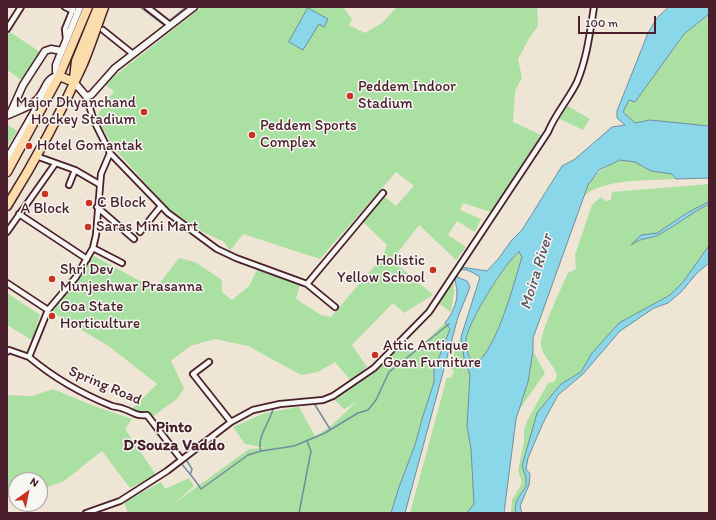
<!DOCTYPE html>
<html>
<head>
<meta charset="utf-8">
<style>
	body { margin:0 }
	#map { position:relative; width:716px; height:520px; overflow:hidden; background:#efe5d5; font-family:Itim,sans-serif }
	canvas { display:block }
	.frame { position:absolute; inset:0; border:8px solid #4a1f2b; pointer-events:none }
	.north { position:absolute; left:8px; top:472px; width:40px; height:40px; box-sizing:border-box; background:#f6f6f2; border:1px solid #b1a0a2; border-radius:50%; rotate:33deg; font-size:11px; font-weight:700; line-height:16px; text-align:center; color:#4a1f2b }
	.north::after { content:''; display:block; margin:auto; width:14px; height:18px; background:#c8321e; clip-path:polygon(50% 0,100% 100%,50% 72%,0 100%) }
	.scale { position:absolute; left:578px; top:16px; width:78px; height:18px; box-sizing:border-box; border:2px solid #4a1f2b; border-top:0; padding-left:5px; font-size:12px; line-height:14px; white-space:nowrap; color:#4a1f2b; -webkit-text-stroke:3px #f6f6f2; paint-order:stroke }
</style>
</head>
<body>
<div id="map">
<canvas width="716" height="520"></canvas>
<div class="frame"></div>
<div class="north">N</div>
<div class="scale">100 m</div>
</div>
<script>
const ctx = document.querySelector('canvas').getContext('2d');
ctx.lineJoin = 'round';
function fill(path, color) { ctx.fillStyle = color; ctx.fill(path, 'evenodd'); }
function strokePath(path, color, width, dash) { ctx.strokeStyle = color; ctx.lineWidth = width; ctx.lineCap = dash ? 'butt' : 'round'; ctx.setLineDash(dash || []); ctx.stroke(path); }
function write(font, color, halo, rows, align = 'center') {
  ctx.font = font + ' Itim,sans-serif'; ctx.lineWidth = 3; ctx.setLineDash([]); ctx.textBaseline = 'middle'; ctx.strokeStyle = halo; ctx.fillStyle = color; for (const [text, x, y, turn = 0] of rows) {
    ctx.save(); ctx.translate(x, y); ctx.rotate((+turn || 0) * Math.PI / 180); ctx.textAlign = isNaN(turn) ? turn : align; if (halo) ctx.strokeText(text, 0, 0); ctx.fillText(text, 0, 0); ctx.restore();
  }
}
fill(new Path2D(`
	M202 7H343L352 19 349 25 365 33 382 23 397 7H537L538 26 530 37 518 59 522 78 515 91 513 122 541 135 491 212 463 203 460 210 481 219 475 232 457 221 448 235 466 247 456 260 419 225 392 260 433 295 404 313 393 303 352 345 367 367 350 380 335 362 318 372 301 375 248 346 215 339 190 346 171 361 184 388 178 398 151 418 132 409 157 384 110 347 52 312 94 256 155 289 179 258 195 262 222 280V292L232 300 249 286 257 270 300 284 296 299 321 315 331 317 383 256 387 245 363 222 384 196 396 206 414 186 396 172 320 259 243 234 230 251 224 242 201 231 168 208 114 148 96 117 114 91 104 84Z
	M709 14V126L650 120 635 123 623 112 629 100 635 102 684 34Z
	M10 32 40 52 23 81 7 70V36Z
	M566 105 590 119 583 130 558 118Z
	M7 124 17 131 7 147Z
	M620 160 635 162 651 171 672 174 676 179C652 181 597 178 583 198 591 175 599 171 620 160Z
	M709 184V202L687 213 657 233 641 235 632 244C643 236 649 240 658 235 676 226 691 213 709 204V246L683 282 670 295 619 323 592 353 581 372 561 384 527 450 522 466 526 477 525 486 517 500 515 508 516 513H511L512 500 522 483 518 470 524 442V431L527 421 548 383 554 382 557 376C556 367 543 357 541 346 539 333 562 287 568 273L576 269 575 255 592 205 601 197 606 201 611 200 612 192Z
	M519 252 523 257C513 286 499 341 479 361L471 360C468 354 465 346 466 339 467 324 507 260 519 252Z
	M453 279 454 292 451 312 438 303Z
	M7 293 40 315 32 340 7 325Z
	M445 323 450 329 434 370V382L422 419 415 445 399 487 391 513H128L124 502 161 482 165 489 189 478 194 486 172 505 249 449 266 448 245 444 233 427 265 413 299 407 315 436C332 428 342 414 357 402L344 409 334 399 368 376 404 342 414 352Z
	M461 337 464 358 470 375 467 426 471 449 474 504 467 513H410L447 377 451 378 454 371 450 368 455 349Z
	M533 351 545 373 519 410 528 382Z
	M53 389 94 406 132 419 125 429 156 475 130 488 102 451 64 481 40 490V480H16V498L7 497V395L32 396Z`), '#abe0a3');
const water = new Path2D(`
	M669 7H709V14L684 34 635 102 629 100 623 112 635 123 650 120 709 126V178L676 179 672 174 651 171 635 162 620 160 599 170 588 185 533 338V351L528 382 516 419 504 513H467L474 504 471 449 467 426 470 375 464 358 461 337 480 277C473 273 466 267 458 271L457 277 467 281 470 287 458 317 405 513H391L399 487 415 445 422 419 434 382V370L450 329 445 323C452 314 457 304 457 293 457 284 452 277 458 268L461 267 487 271 499 258 511 241 522 230 562 166 575 159 612 127 625 125 617 118V111L648 33 657 18ZM519 252 522 257C513 286 499 341 479 361L471 360C468 354 465 346 466 339 467 324 507 259 519 252Z
	M308 8 328 19 324 27 319 24 303 50 289 42Z
	M709 202V204C691 213 677 225 660 234 649 240 644 236 631 245L641 235 657 233 687 213Z
	M709 246V263L697 273 681 292 668 303 654 308 620 331 583 374 558 395 543 423 528 458 526 469 530 474 529 485 520 506 522 513H516L515 508 517 500 526 486V477L522 466 537 413 561 384 581 372 592 353 619 323 670 295 683 282Z`);
fill(water, '#8ad7e9');
strokePath(water, '#708d9d', 1);
strokePath(new Path2D(`
	M140 7 164 25 186 7
	M315 405 330 429
	M261 451C256 438 270 422 273 409
	M187 461 192 469 191 473
	M157 475 178 459C186 470 194 478 201 489L248 455 261 451 294 446 325 433 358 413 368 410 376 400 389 372 449 324
	M299 513 311 451 307 441`), '#708d9d', 1.5);
const minor = new Path2D(`
	M65 7 73 11
	M147 7 170 25
	M7 29 21 7
	M103 30 133 54
	M66 39 65 29 74 7
	M110 153 168 213 217 249 236 258 307 284 335 307
	M36 156 75 170 99 184
	M69 185 75 170
	M97 207 134 239
	M19 214 87 259
	M7 232 55 164
	M140 232 161 206
	M93 248 122 263
	M7 283 48 310
	M307 284 383 193
	M7 352 9 350 29 357 48 310 76 277 93 248 96 235 101 174 110 153 94 121 86 96
	M29 357C54 378 82 394 112 406 115 407 120 407 124 409 134 412 134 416 147 415L181 459
	M209 362 193 374 231 422
	M86 513 120 501 167 471 231 422 253 410 280 404 323 400 333 396 374 368 429 312 548 132C555 114 569 99 577 82 587 58 590 32 594 7`);
const tertiary = new Path2D(`
	M59 76 56 72V65L80 7
	M74 82 86 96 91 95 115 68 194 7
	M10 114 23 85 45 51 51 49 62 51
	M7 159 37 107V100`);
const secondary = new Path2D(`
	M7 115C16 111 28 107 36 101 46 93 45 78 59 76`);
const trunk = new Path2D(`
	M59 76 74 82
	M74 78 76 61 98 7
	M7 172 59 76 88 7
	M7 206C35 161 61 113 83 64 91 45 97 26 104 7`);
strokePath(minor, '#4a1f2b', 8);
strokePath(tertiary, '#4a1f2b', 9);
strokePath(secondary, '#4a1f2b', 10);
strokePath(trunk, '#4a1f2b', 11);
strokePath(minor, '#f6f6f2', 4.5);
strokePath(tertiary, '#f6f6f2', 6);
strokePath(secondary, '#f6f6f2', 7);
strokePath(trunk, '#faddab', 8);
for (const [x, y, r, color] of [
	[350,96,4,"#c8321e"],
	[144,112,4,"#c8321e"],
	[252,135,4,"#c8321e"],
	[29,146,4,"#c8321e"],
	[45,194,4,"#c8321e"],
	[89,203,4,"#c8321e"],
	[88,227,4,"#c8321e"],
	[433,270,4,"#c8321e"],
	[52,279,4,"#c8321e"],
	[52,316,4,"#c8321e"],
	[375,355,4,"#c8321e"]
]) { const dot = new Path2D(); dot.arc(x, y, r, 0, 2 * Math.PI); ctx.fillStyle = color; ctx.fill(dot); strokePath(dot, '#f6f6f2', 1.5); }
write('15px', '#4a1f2b', '#f6f6f2', [
	["Peddem Indoor",358,87],
	["Stadium",358,104],
	["Major Dhyanchand",136,103,"right"],
	["Hockey Stadium",136,120,"right"],
	["Peddem Sports",260,126],
	["Complex",260,143],
	["Hotel Gomantak",37,146],
	["C Block",97,203],
	["A Block",45,209,"center"],
	["Saras Mini Mart",96,227],
	["Holistic",425,261,"right"],
	["Yellow School",425,278,"right"],
	["Shri Dev",60,270],
	["Munjeshwar Prasanna",60,287],
	["Goa State",60,307],
	["Horticulture",60,324],
	["Attic Antique",383,346],
	["Goan Furniture",383,363]
], 'left');
write('15px', '#4a1f2b', '#f6f6f2', [
	["Spring Road",105,386,23]
]);
write('italic 16px', '#5d5664', '#f6f6f2', [
	["Moira River",537,272,-73]
]);
write('bold 16px', '#4a1f2b', '#f6f6f2', [
	["Pinto",174,428],
	["D’Souza Vaddo",174,446]
]);
</script>
</body>
</html>
